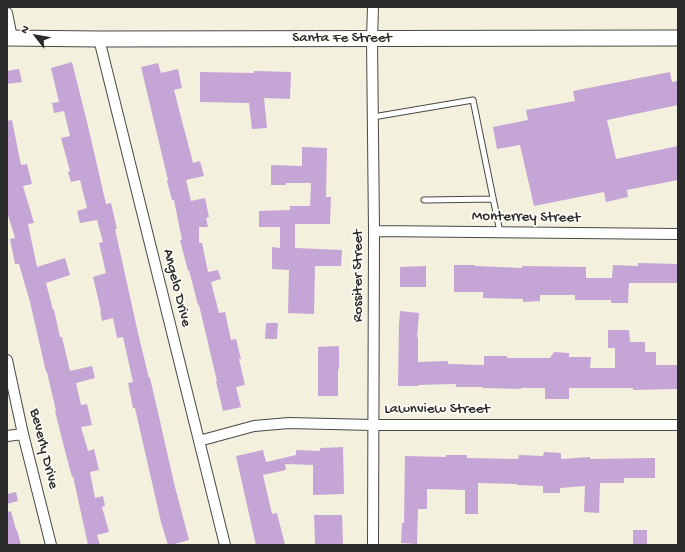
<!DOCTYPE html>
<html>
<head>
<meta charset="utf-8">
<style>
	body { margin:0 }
	#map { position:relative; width:685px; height:552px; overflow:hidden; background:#f3f0de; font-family:"Gochi Hand",sans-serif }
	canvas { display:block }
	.frame { position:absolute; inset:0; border:8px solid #2b2b2b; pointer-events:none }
	.north { position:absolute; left:16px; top:16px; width:40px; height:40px; -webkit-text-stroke:3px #fdfcf7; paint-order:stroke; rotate:301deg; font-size:11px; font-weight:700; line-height:16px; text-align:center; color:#2b2b2b }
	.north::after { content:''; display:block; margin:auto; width:14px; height:18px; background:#2b2b2b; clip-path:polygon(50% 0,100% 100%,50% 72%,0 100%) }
</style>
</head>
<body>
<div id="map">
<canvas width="685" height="552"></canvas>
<div class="frame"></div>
<div class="north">N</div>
</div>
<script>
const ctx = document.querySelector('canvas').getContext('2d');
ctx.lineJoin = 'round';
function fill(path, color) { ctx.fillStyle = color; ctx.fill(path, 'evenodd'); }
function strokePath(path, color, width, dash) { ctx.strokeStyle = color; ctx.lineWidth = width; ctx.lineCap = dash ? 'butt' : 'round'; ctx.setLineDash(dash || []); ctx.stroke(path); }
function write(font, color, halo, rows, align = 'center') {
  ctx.font = font + ' "Gochi Hand",sans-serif'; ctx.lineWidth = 3.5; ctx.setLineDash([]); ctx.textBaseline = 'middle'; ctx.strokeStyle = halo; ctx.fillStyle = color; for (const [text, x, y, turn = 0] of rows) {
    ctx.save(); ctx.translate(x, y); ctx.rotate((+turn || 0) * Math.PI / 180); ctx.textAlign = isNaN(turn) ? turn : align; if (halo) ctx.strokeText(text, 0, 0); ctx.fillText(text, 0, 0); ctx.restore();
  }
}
fill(new Path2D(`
	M72 62 88 126 106 204 111 203 117 229H115L138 333 149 378H150L157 408 174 483 189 540 171 545H168L161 522 135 408H133L128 383 133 382 123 337 117 338 113 318 102 321 100 311H101L93 277 106 273 99 243 103 242 97 220 80 223 77 211 87 208 80 180 71 182 68 172 70 171 61 138 70 136 64 111 54 113 52 103 59 102 51 68Z
	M158 63 161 73 178 69 182 88 174 90 184 129V128L193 163 200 161 204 176 186 180 191 201 205 198 209 217 206 218 208 227H199V243H202L208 272 218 270 221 279 211 282 219 313 225 312 231 340 236 339 241 359H239L245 385 236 387 241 407 223 411 216 381H217L199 305H198L189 270 188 271 180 240H182L174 200H172L167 181 168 180 141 67Z
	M19 69 22 82 7 84V71Z
	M254 71 291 72 290 99 264 98 267 128 252 129 249 103 200 102V72L254 73Z
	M670 72 672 82 678 81V105L607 120 616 159 678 146V180L627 190 628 197 606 202 604 192 534 206 520 145 497 149 493 127 528 120 526 110 575 101 573 91Z
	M12 120 21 165 27 164 32 184 23 186 34 223 28 224 37 267 65 258 70 275 46 283 53 310H54L60 337H62L70 371 92 366 95 378 76 383 81 405 87 404 92 425 81 427 88 451 94 449 99 470 90 472 95 498 103 496 105 506 102 507 109 532 97 535 100 545H88L73 476 72 477 63 443 55 411H56L47 372H46L30 302 19 264H15L10 239 15 238 7 212V121Z
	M302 147 327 148 326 197H331L330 224H295V248L342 250 341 266H315L314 314 288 313 289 270 272 269V247L280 248V227H259V211L290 210V206H310L311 183H286V185H271V165L302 166Z
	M638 263 678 264V283H629L628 303H611V300H575V295H540V301L523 302V299L483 298V292H454V265H475V266L522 268V266L586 267V278H612L613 265 638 266Z
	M426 266V287H400V267Z
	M400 311 419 313 417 337H418V362L448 361V364L484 365V356H507V358H550L554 352 569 353V357H591L590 368H615V348H608V330H629L630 342H645V352H656V365H678V389L633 390V388H569V399H545V388H521V389L483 388V387H456V384L418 385V386H398L399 325Z
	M266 323H278L277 339H265Z
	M339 346V369H338V396H318V347Z
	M343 447 344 494 313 495V465L285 464 286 470 263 475 272 514 277 513 285 545H256L236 456 263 450 266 462 296 455V450L320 451V448Z
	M544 452 561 453V459L590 457V459L655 458V478H624V483H600L599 513 584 512 585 486 560 488V493H543V486L517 485V484L478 483V514H465V490L427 489V509H418L417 544 401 543 402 523H404L405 456 446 457V455H467V458L518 459 519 455 543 456Z
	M16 492 18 501 7 504V494Z
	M11 511 16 530H17L21 545H7V512Z
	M314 515H342L343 545H315Z
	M633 530H647V545H633Z`), '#c5a5d6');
const lane = new Path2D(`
	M373 117 473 100 500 232
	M424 200 493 199`);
const street = new Path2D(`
	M7 13 12 38
	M99 39 225 545
	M374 231 678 234
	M7 360 23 434 51 545
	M7 436 23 434
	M199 441 254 426 289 423 373 425H678
	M373 545 374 231 372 39 373 7`);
const secondary = new Path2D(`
	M7 38 99 39 678 38`);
strokePath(lane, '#494946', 7);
strokePath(street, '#494946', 12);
strokePath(secondary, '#494946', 17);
strokePath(lane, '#fff', 5);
strokePath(street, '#fff', 10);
strokePath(secondary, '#fff', 15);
write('15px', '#2b2b2b', '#fdfcf7', [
	["Santa Fe Street",342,39],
	["Monterrey Street",526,218,1],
	["Rossiter Street",359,276,-90],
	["Angelo Drive",176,288,76],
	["Lawnview Street",437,410],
	["Beverly Drive",43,449,76]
]);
</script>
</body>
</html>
